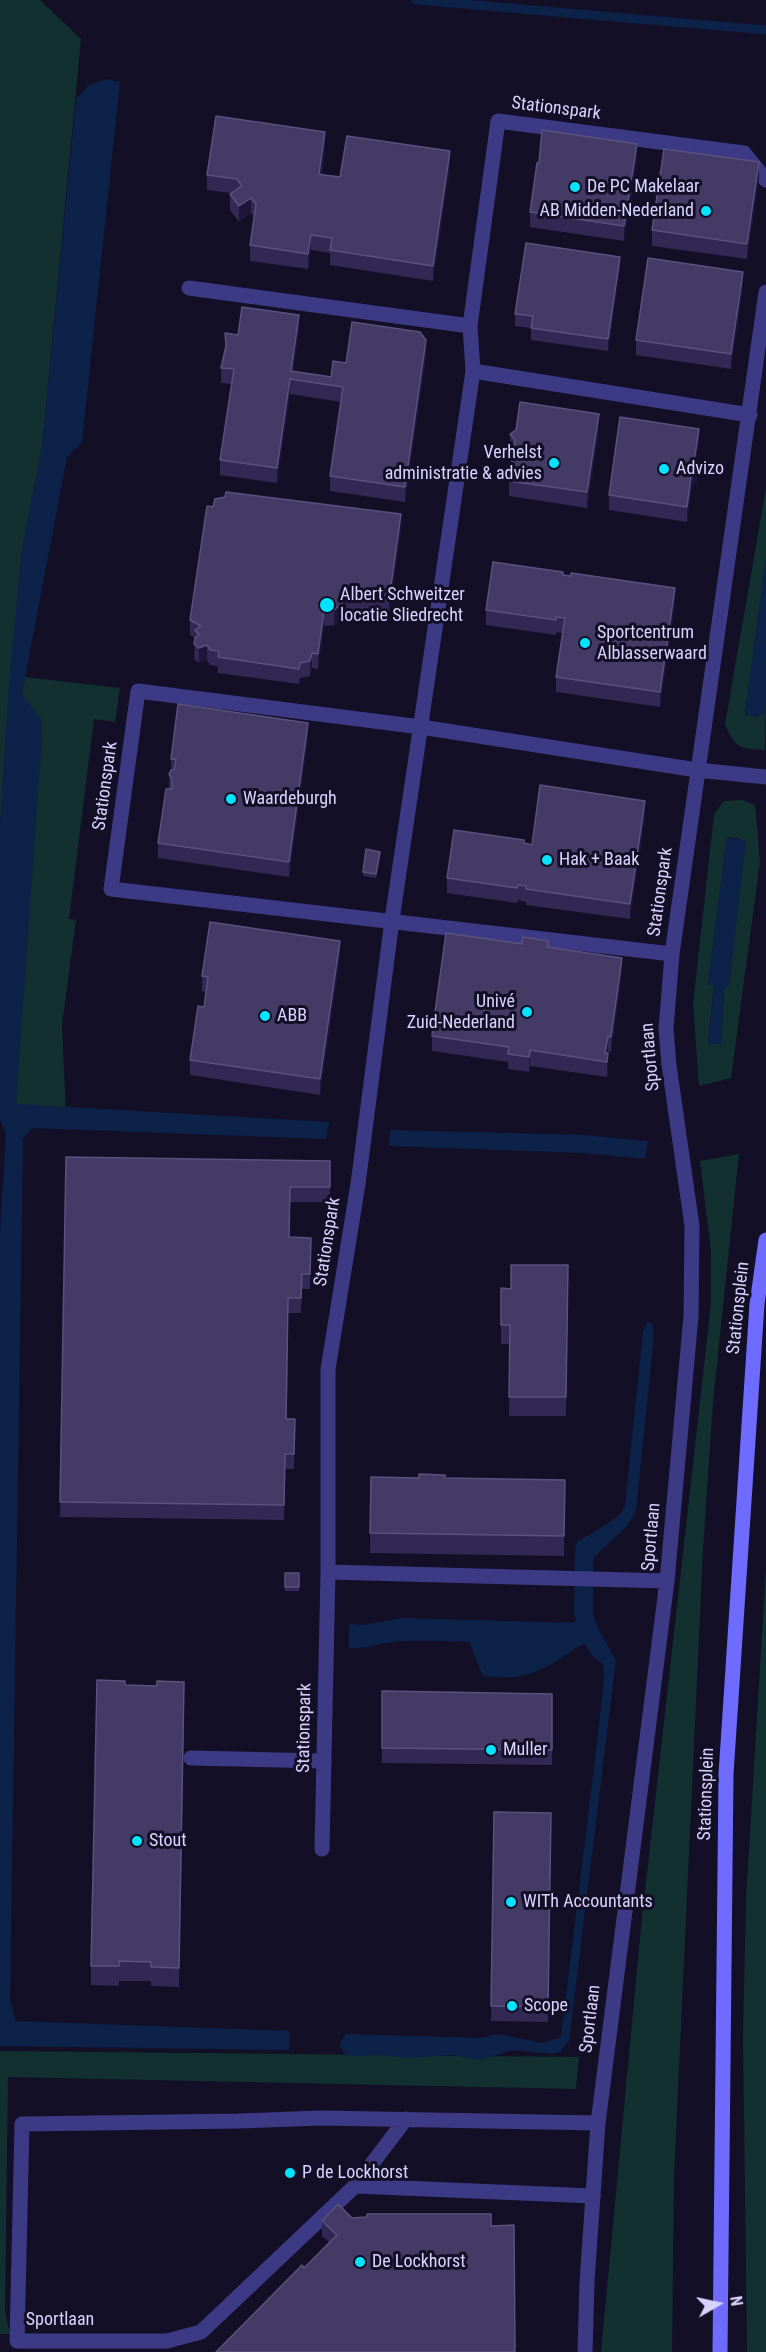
<!DOCTYPE html>
<html>
<head>
<meta charset="utf-8">
<style>
	body { margin:0 }
	#map { position:relative; width:766px; height:2352px; overflow:hidden; background:#130f26; font-family:"Roboto Condensed",sans-serif }
	canvas { display:block }
	.north { position:absolute; left:688px; top:2274px; width:60px; height:60px; -webkit-text-stroke:4px #130f26; paint-order:stroke; rotate:81deg; font-size:16px; font-weight:700; line-height:24px; text-align:center; color:#d9d4ff }
	.north::after { content:''; display:block; margin:auto; width:21px; height:27px; background:#d9d4ff; clip-path:polygon(50% 0,100% 100%,50% 72%,0 100%) }
</style>
</head>
<body>
<div id="map">
<canvas width="766" height="2352"></canvas>
<div class="north">N</div>
</div>
<script>
const ctx = document.querySelector('canvas').getContext('2d');
ctx.lineJoin = 'round';
function fill(path, color) { ctx.fillStyle = color; ctx.fill(path, 'evenodd'); }
function strokePath(path, color, width, dash) { ctx.strokeStyle = color; ctx.lineWidth = width; ctx.lineCap = dash ? 'butt' : 'round'; ctx.setLineDash(dash || []); ctx.stroke(path); }
function write(font, color, halo, rows, align = 'center') {
  ctx.font = font + ' "Roboto Condensed",sans-serif'; ctx.lineWidth = 6; ctx.setLineDash([]); ctx.textBaseline = 'middle'; ctx.strokeStyle = halo; ctx.fillStyle = color; for (const [text, x, y, turn = 0] of rows) {
    ctx.save(); ctx.translate(x, y); ctx.rotate((+turn || 0) * Math.PI / 180); ctx.textAlign = isNaN(turn) ? turn : align; if (halo) ctx.strokeText(text, 0, 0); ctx.fillText(text, 0, 0); ctx.restore();
  }
}
fill(new Path2D(`
	M0 0H40L81 39 42 448 22 550 0 825Z
	M766 488V560L745 714 756 717 764 714 766 704 765 750C740 749 735 748 725 724Z
	M25 677 120 688 115 722 94 719 69 919 76 920 62 1025 66 1115 4 1112 22 694Z
	M743 800 755 805 760 862 731 1078 699 1086 693 1004 714 814 724 801ZM727 837 736 838 745 841 729 985 724 989 721 1044 708 1043 714 985H708Z
	M739 1154 713 1402 703 1550 674 2177 672 2352H601L641 1927 711 1303V1251L700 1161Z
	M766 1568V2352H747L743 2036 746 1899Z
	M0 2051 579 2057 576 2089 8 2077 5 2312 10 2334H0Z`), '#12302f');
fill(new Path2D(`
	M106 79 120 82 82 442 67 457 22 694 41 719 42 738 16 1104 329 1122 326 1139 32 1128 23 1139 10 2000 16 2021 290 2031 289 2050 0 2046V1231L6 1134 0 1120V825L9 682 22 550 42 448 76 99 89 85Z
	M766 560V704L764 714 756 717 745 714Z
	M727 837 746 841 729 985 724 989 721 1044H708L714 985H708Z
	M390 1130 584 1135 648 1141 645 1159 582 1153 389 1146Z
	M647 1323H652L654 1335 636 1511 627 1526 593 1558V1614L598 1629 616 1660 569 2041 560 2052 553 2054 512 2050 480 2060 452 2055 408 2058 381 2055 347 2056 340 2047 341 2041 346 2034 482 2038 497 2034 543 2043 561 2037 596 1751 604 1679 603 1664 593 1657 585 1644C574 1647 567 1655 557 1661 530 1676 513 1680 483 1676L469 1642C443 1641 417 1640 392 1642 377 1644 364 1649 349 1648V1624L364 1625 402 1618 574 1623 576 1619 574 1614 575 1549 577 1542C593 1531 616 1523 625 1506L643 1332Z`), '#0c2248');
strokePath(new Path2D(`
	M416 0 766 30`), '#0c2248', 9);
strokePath(new Path2D(`
	M191 1758 324 1761
	M355 2186 406 2119
	M593 2196 355 2186 201 2332 167 2341H17L22 2124 239 2121 321 2118 598 2123`), '#3d3a85', 15);
strokePath(new Path2D(`
	M189 288 470 326
	M473 371 750 415
	M672 954 111 889 138 691 421 727 697 770 766 777
	M667 1581 328 1572V1369L358 1184 392 920 473 371 470 326 498 121 744 153 766 180
	M322 1849 328 1572
	M585 2352 587 2282 598 2123 667 1581 691 1316 692 1226 669 1065 666 1029 672 954 766 292`), '#3d3a85', 15);
strokePath(new Path2D(`
	M720 2352 726 1774 757 1304 766 1240`), '#6f6bff', 15);
fill(new Path2D(`
	M325 148 322 174 340 177 450 166 433 281 330 265V253L311 250 308 269 250 261V245L254 217 251 213 239 222 230 210V194L231 193 207 190V175Z
	M637 160 624 241 530 227V212Z
	M759 178 747 259 652 246V230Z
	M620 269 608 351 531 340V328L515 326V314Z
	M743 287 731 369 636 355V340Z
	M299 330 293 371 331 377 346 363 426 356 405 502 330 491V476L341 402 290 394 277 483 220 475V460L231 384 221 383V368L225 348V333L238 335Z
	M599 429 587 508 509 496V481L513 453 510 449V434Z
	M699 444 695 464 697 481 692 485 687 522 609 510V495Z
	M401 529 389 616 346 609 342 619 334 625 324 626 318 669 312 668 310 676 300 678 299 684 218 673V666L210 665 207 660 199 663 194 659 195 638 190 635V620Z
	M563 575 675 603 660 707 556 692V677L562 633 556 632V635L486 625V610Z
	M308 738 289 877 158 858V843L169 789V774L171 771V759Z
	M645 816 630 919 526 905V902L518 900 517 903 447 893V878L524 843 532 845Z
	M380 856 376 878 363 876V872Z
	M548 947 622 973 611 1052H608V1068L607 1077 530 1066 529 1072 508 1069V1062L432 1051V1036L435 1028V1012Z
	M340 956 320 1095 190 1075V1060L204 1007 206 992 202 991V976Z
	M66 1157 330 1161V1202H290L289 1237 311 1253 310 1289H302L301 1313H288L287 1419 295 1434 294 1469H285L284 1520 60 1517Z
	M568 1265 566 1416H509L510 1344H501V1288L511 1289Z
	M371 1477 565 1480 564 1556 370 1553Z
	M285 1573H299V1591H285Z
	M125 1685 157 1686 184 1701 179 1987 151 1986V1981H119V1986L91 1985V1966Z
	M382 1691 552 1694V1765L382 1763Z
	M494 1812 551 1813 548 2022 491 2021Z
	M352 2218 491 2226 304 2268 329 2242 322 2236V2221Z`), '#312854');
fill(new Path2D(`
	M325 132V148L319 189V174Z
	M637 144V160L624 241V226Z
	M450 151V166L433 281V266Z
	M759 162V178L747 259V244Z
	M251 198V213L239 222V206Z
	M311 235V250L308 269V254Z
	M620 257V269L608 351V339Z
	M743 272V287L731 369V354Z
	M299 315V330L292 379 291 371Z
	M426 340V356L405 502V487Z
	M290 379V394L277 483V468Z
	M599 414V429L587 508V492Z
	M699 429V444L695 467 697 466V481L692 485 687 522V507Z
	M401 514V529L389 616V600Z
	M675 588V603L660 707V692Z
	M346 594V609L342 619 334 625V610Z
	M324 611V626L318 669V654Z
	M207 645V660L199 663V648Z
	M312 653V668L310 676V661Z
	M308 723V738L289 877V862Z
	M645 801V816L630 919V904Z
	M340 941V956L320 1095V1079Z
	M622 958V973L611 1052V1037Z
	M608 1036V1052L606 1061 605 1053Z
	M530 1050V1066L529 1072V1057Z
	M608 1053V1068L607 1077V1062Z`), '#1d163a');
const building = new Path2D(`
	M216 116 325 132 319 174 324 175 340 177 347 136 450 151 433 266 330 250 332 238 311 235 308 254 250 245 256 204 251 198 239 206 230 194 242 186 237 179 207 175Z
	M542 130 637 144 624 226 530 212 537 163H539Z
	M664 149 759 162 747 244 652 230Z
	M526 243 620 257 608 339 531 328 533 316 515 314Z
	M648 258 743 272 731 354 636 340Z
	M242 307 299 315 291 371 331 377 333 361 346 363 352 322 420 332 426 340 405 487 330 476 343 387 290 379 277 468 220 460 234 369 221 368 226 346 225 333 238 335Z
	M520 402 599 414 587 492 509 481 515 440 510 434 516 430Z
	M620 417 699 429 694 461 697 466 692 469 687 507 609 495Z
	M226 492 401 514 389 600 346 594 342 604 334 610 324 611 318 654 312 653 310 661 300 663 299 669 218 657 219 651 210 650 207 645 199 648 194 644 195 638 199 635 195 630 201 626 190 620 207 506 213 507 215 499 225 497Z
	M493 562 563 572V575L571 576V573L675 588 660 692 556 677 565 618 556 617V620L486 610Z
	M178 704 308 723 289 862 158 843 166 789H172V779L169 774 171 770H174L176 759H171Z
	M540 785 645 801 630 904 526 889V886L518 885 517 888 447 878 454 830 524 840V843L532 845Z
	M366 849 380 852 376 874 363 872Z
	M210 922 340 941 320 1079 190 1060 198 1006 204 1007 208 977 202 976Z
	M446 933 522 944 523 937 548 941 547 947 622 958 611 1037 608 1036 605 1053H608L607 1062 530 1050 529 1057 508 1054 509 1047 432 1036 433 1027 435 1028 437 1012H435Z
	M66 1157 330 1161V1187H290L289 1237 311 1238 310 1274H302L301 1298H288L286 1419H295L294 1454H285L284 1505 60 1502Z
	M511 1265H568L566 1397H509L510 1325H501V1288L511 1289Z
	M419 1474 445 1475V1478L565 1480 564 1536 370 1533 371 1477 419 1478Z
	M285 1573H299V1587H285Z
	M97 1680 125 1681V1685L157 1686V1681L184 1682 179 1968 151 1967V1962L119 1961V1966H91Z
	M382 1691 552 1694V1750L382 1748Z
	M494 1812 551 1813 548 2007 491 2006Z
	M338 2204 352 2218 367 2217V2214H491V2226L514 2225 515 2352H216L302 2265 304 2268 337 2235 322 2221Z`);
fill(building, '#433a66');
strokePath(building, '#5a527e', 1.5);
for (const [x, y, r, color] of [
	[575,187,6,"#00e5ff"],
	[706,211,6,"#00e5ff"],
	[554,463,6,"#00e5ff"],
	[664,469,6,"#00e5ff"],
	[327,605,8,"#00e5ff"],
	[585,643,6,"#00e5ff"],
	[231,799,6,"#00e5ff"],
	[547,860,6,"#00e5ff"],
	[527,1012,6,"#00e5ff"],
	[265,1016,6,"#00e5ff"],
	[491,1750,6,"#00e5ff"],
	[137,1841,6,"#00e5ff"],
	[511,1902,6,"#00e5ff"],
	[512,2006,6,"#00e5ff"],
	[290,2173,6,"#00e5ff"],
	[360,2262,6,"#00e5ff"]
]) { const dot = new Path2D(); dot.arc(x, y, r, 0, 2 * Math.PI); ctx.fillStyle = color; ctx.fill(dot); strokePath(dot, '#130f26', 2); }
write('18px', '#d9d4ff', '#130f26', [
	["Stationspark",556,109,7],
	["Stationspark",106,786,-82],
	["Stationspark",661,892,-82],
	["Sportlaan",651,1057,-95],
	["Stationspark",328,1242,-81],
	["Stationsplein",739,1308,-84],
	["Sportlaan",652,1537,-85],
	["Stationspark",305,1728,-89],
	["Stationsplein",707,1794,-88],
	["Sportlaan",591,2019,-83],
	["Sportlaan",60,2320]
]);
write('18px', '#d9d4ff', '#130f26', [
	["De PC Makelaar",587,187],
	["AB Midden-Nederland",694,211,"right"],
	["Verhelst",542,453,"right"],
	["administratie & advies",542,474,"right"],
	["Advizo",676,469],
	["Albert Schweitzer",340,595],
	["locatie Sliedrecht",340,616],
	["Sportcentrum",597,633],
	["Alblasserwaard",597,654],
	["Waardeburgh",243,799],
	["Hak + Baak",559,860],
	["Univé",515,1002,"right"],
	["Zuid-Nederland",515,1023,"right"],
	["ABB",277,1016],
	["Muller",503,1750],
	["Stout",149,1841],
	["WITh Accountants",523,1902],
	["Scope",524,2006],
	["P de Lockhorst",302,2173],
	["De Lockhorst",372,2262]
], 'left');
</script>
</body>
</html>
